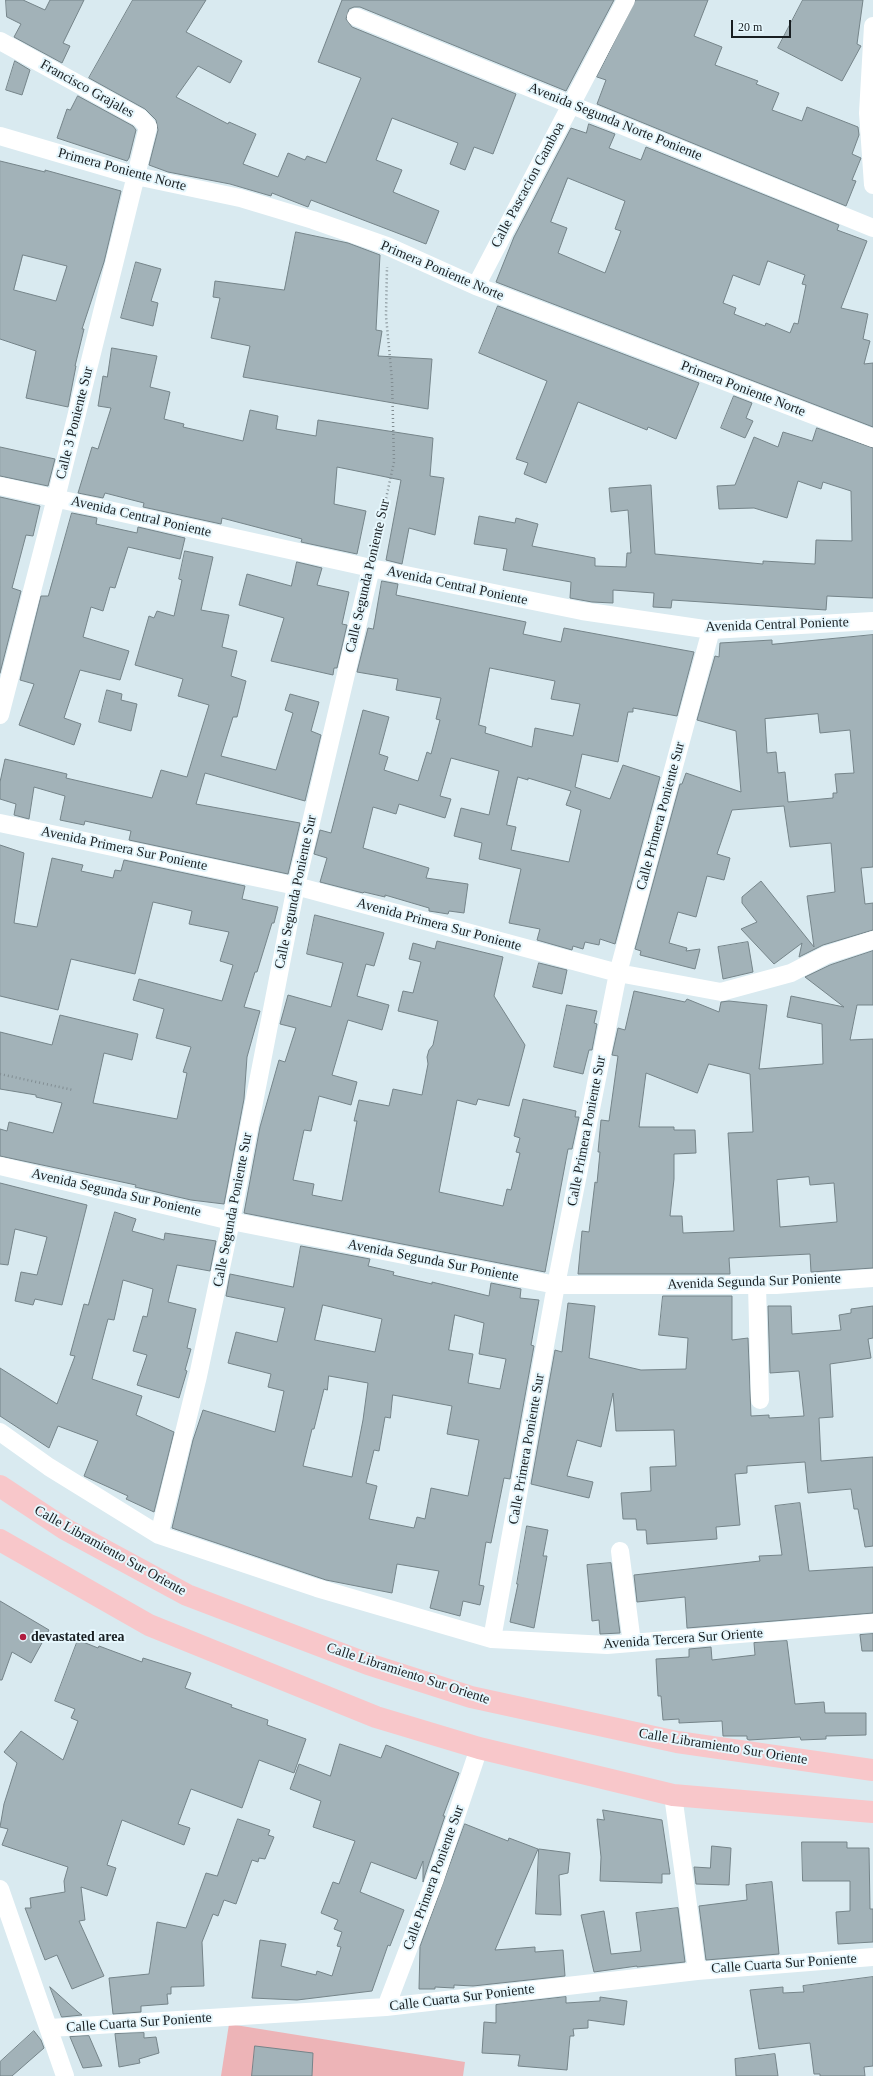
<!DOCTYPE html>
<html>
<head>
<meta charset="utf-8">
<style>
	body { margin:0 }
	#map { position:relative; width:873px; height:2076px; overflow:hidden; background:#d9eaf0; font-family:"Times New Roman",serif }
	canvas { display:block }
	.scale { position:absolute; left:731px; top:20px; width:60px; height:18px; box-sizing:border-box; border:2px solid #181e21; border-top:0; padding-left:5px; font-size:12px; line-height:14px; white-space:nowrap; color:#181e21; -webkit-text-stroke:3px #e6f7fd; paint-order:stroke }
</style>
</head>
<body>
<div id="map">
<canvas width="873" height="2076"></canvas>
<div class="scale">20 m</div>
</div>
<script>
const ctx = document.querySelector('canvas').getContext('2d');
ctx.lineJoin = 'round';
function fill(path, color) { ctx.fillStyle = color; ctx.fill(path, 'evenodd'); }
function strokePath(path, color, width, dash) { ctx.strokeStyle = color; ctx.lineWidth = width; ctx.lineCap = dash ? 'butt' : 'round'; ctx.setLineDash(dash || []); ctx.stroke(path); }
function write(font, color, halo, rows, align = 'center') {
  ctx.font = font + ' "Times New Roman",serif'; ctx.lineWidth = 4; ctx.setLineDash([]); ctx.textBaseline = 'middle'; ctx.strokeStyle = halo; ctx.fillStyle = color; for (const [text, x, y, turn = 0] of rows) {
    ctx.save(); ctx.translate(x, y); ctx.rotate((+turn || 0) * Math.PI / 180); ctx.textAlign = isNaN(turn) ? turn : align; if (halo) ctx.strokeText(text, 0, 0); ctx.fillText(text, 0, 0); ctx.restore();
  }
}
fill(new Path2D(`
	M229 2024 465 2062 463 2076H221Z`), '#edb4b7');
const building = new Path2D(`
	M6 0H23L45 10 50 0H84L63 43 70 46 62 63 14 37 21 24 7 17Z
	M133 0H206L186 32 242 61 230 83 198 66 176 97 228 124 229 122 256 134 243 164 278 177 288 153 305 160 307 156 326 163 361 78 318 62 342 0H614L566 91 360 7H354L349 9 346 19 352 27 516 94 493 154 474 147 465 170 450 164 458 143 392 118 376 160 402 170 393 192 439 211 426 244 311 200 308 207 272 193 271 196 230 184 168 172 149 165 158 130 156 120 145 109 89 78Z
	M636 0H708L694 36 722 47 715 65 758 81 756 84 779 93 772 110 802 121 807 107 858 127 859 135 852 154 861 158 852 180 856 181 846 206 597 104 606 80 597 77Z
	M803 0H863L857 44 861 46 842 81 778 48Z
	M15 61 30 70 22 95 6 90Z
	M78 96 133 126 136 130 129 158 127 161 57 138 67 109 70 110Z
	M589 124 615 134 609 148 641 160 646 147 839 225 837 230 867 241 841 308 868 314 863 339 870 341 864 364 873 363V427L496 282 514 237 571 128 586 133ZM568 178 625 201 615 229 621 231 605 273 558 253 567 228 551 222ZM768 261 805 275 802 284 806 285 798 324 794 323 790 333 766 323 765 326 734 314 736 308 723 303 733 275 759 285Z
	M0 161 45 172V170L121 191 104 262 82 329H84L75 366H76L68 407 26 398 36 351 0 339ZM23 255 67 266 56 301 14 290Z
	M296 232 348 243 380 255 376 330 382 331 378 356 432 359 428 409 243 377 250 346 211 338 220 298 213 297 215 281 284 290Z
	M136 262 161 269 151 301 158 303 153 326 121 318Z
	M498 306 699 383 676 439 648 427 647 430 578 402 546 483 524 474 528 463 516 459 547 381 479 353Z
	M112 348 157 356 150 387 170 392 164 419 184 424 183 427 243 441 250 410 278 416 276 429 316 436 318 420 433 438 430 476 444 478 435 535 409 528 402 564 386 560 401 480 337 467 334 504 366 511 357 554 301 542 302 539 222 518 221 524 143 507 144 503 105 493 103 498 78 493 92 447 98 449 111 408 98 406 103 376 107 377Z
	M734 396 752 403 746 418 753 421 745 438 721 428Z
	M817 428 873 448V598L827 596 826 610 672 600 671 608 653 607 654 593 613 590V603L592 602 570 598 571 582 503 570 507 549 474 544 479 516 515 523 516 518 538 524 532 546 595 558V566L626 567 627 553H631L628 510 611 512 609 488 651 485 655 554 763 564V561L815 564 816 540 852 541 851 491 823 482 821 489 798 481 787 518 754 508 719 509 717 486 735 485 754 437 778 447 783 432 812 441Z
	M0 447 55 459 48 486 0 476Z
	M0 497 40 506 33 536 26 535 12 588 21 591 0 673Z
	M72 513 97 518 96 524 137 533 138 527 185 538 180 559 128 547 115 588 110 587 103 611 91 607 83 637 129 651 120 680 80 670 64 718 81 724 74 745 19 725 34 684 20 680 41 596H48Z
	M185 551 213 557 201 610 229 615 222 647 237 651 231 676 246 681 237 717H233L221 756 276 770 293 713 285 710 290 694 319 702 311 731 321 735 305 801 205 773 196 804 300 823 288 874 129 840 131 831 85 821 84 825 60 820 65 796 34 787 29 819 14 815 16 804 0 799V782L5 759 67 774 66 778 152 798 161 770 187 777 209 705 178 696 183 679 135 665 149 616 154 618 157 611 174 616 182 580 179 579Z
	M297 562 322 568 317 585 349 592 342 624 347 625 337 668H334L333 675 271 661 284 618 239 605 247 574 291 586Z
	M382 581 398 584 396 595 526 622 523 634 561 642 564 628 694 652 677 716 633 708V712H628L618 762 582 754 575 787 610 799 623 765 660 777 615 944 600 939 599 945 585 942 583 949 573 946 572 950 537 940 540 929 509 923 521 869 479 859 482 843 454 836 461 808 489 815 499 771 451 758 440 796 451 799 445 818 399 804 396 814 373 807 363 848 429 868 426 878 468 884 464 913 449 911 448 914 429 911V908L385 895V897L364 892 363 893 320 882 327 858 314 854 320 830 331 833 363 710 389 717 379 754 388 757 384 770 418 781 427 752 431 754 440 720 436 719 441 698 396 690 398 679 357 672 368 628 373 629ZM490 668 555 681 551 699 580 704 573 736 535 728 532 747 485 733 486 727 479 725ZM518 777 528 780V778L571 791 566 805 581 810 569 862 511 850 516 827 507 825Z
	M873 635V867L861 868 865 904 873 903V930L823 945 799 957 802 943 774 964 741 929 757 922 742 903V897L761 881 814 947 807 896 835 892 831 843 790 847 784 806 732 810 717 854 730 858 724 880 707 876 696 917 678 912 669 943 687 948 686 951 700 949 695 969 640 955 641 951 635 949 680 784H682L686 773 741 792 736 731 697 720 715 656 719 657 720 643 772 640V644ZM818 714 820 733 850 730 854 773 835 774 837 793H833V798L788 802 785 772 778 773 776 752 767 753 765 719Z
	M107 690 122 694 121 700 137 704 131 731 99 722Z
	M0 845 24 853 14 923 37 927 52 858 83 865 81 871 113 878 115 870 121 871 124 860 245 886 242 899 278 907 274 923H272L257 972H255L244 1007 260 1011 247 1057 244 1099 224 1204 191 1200 135 1187 136 1185 0 1156V1129L7 1131 9 1122 53 1133 62 1103 36 1097V1095L0 1089V1032L52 1045 60 1015 138 1034 132 1060 104 1053 93 1103 177 1119 187 1073 183 1072 191 1047 156 1038 164 1009 133 1000 139 979 222 1001 233 965 220 961 229 932 189 924 192 911 153 902 135 974 71 959 58 1010 0 996Z
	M315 915 384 933 374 966 366 964 357 996 389 1005 382 1030 348 1020 332 1075 357 1082 351 1105 319 1096 311 1131 304 1130 293 1180 314 1184 312 1195 342 1201 357 1121H354L359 1100 389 1106 393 1089 422 1095 428 1064 427 1057 429 1050 433 1045 438 1021 398 1011 403 991 413 993 421 962 409 959 413 943 435 949 437 941 503 957 494 996 525 1045 509 1106 478 1099 476 1105 457 1100 439 1192 503 1206 507 1189 511 1190 520 1153 516 1152 520 1138 514 1136 523 1099 576 1111 575 1117H579L572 1149H568L545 1272 244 1213 260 1127 279 1060 285 1062 296 1028 280 1024 288 995 331 1007 343 963 307 954Z
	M748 942 753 972 723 979 718 947Z
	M873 951V1005H857L850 1040 873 1039V1268L811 1272 810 1254 729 1258 730 1274H578L582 1231 589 1232 595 1182 597 1183 600 1152H598L601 1120 609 1121 618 1056 612 1055 618 1028 625 1030 634 991 685 1002 687 999 719 1012 721 1002 729 1001 767 1005 759 1069 823 1064 822 1024 787 1017 791 996 844 1007 805 977 830 965ZM709 1064 750 1074 753 1132 728 1133 734 1231 683 1233 682 1216H670L674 1179V1154L696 1153 695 1130H674V1127H639L646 1073 697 1093ZM809 1177 810 1185 834 1183 837 1222 780 1227 777 1180Z
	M539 963 567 970 562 994 533 987Z
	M567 1005 597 1011 594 1023 597 1024 592 1050H589L583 1074 554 1067Z
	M0 1183 87 1205 62 1305 35 1299 33 1305 15 1301 21 1272 37 1275 47 1237 15 1229 8 1265 0 1264Z
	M115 1212 136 1219 132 1231 164 1240 165 1233 216 1241 210 1271 177 1265 168 1302 196 1309 187 1348 191 1349 185 1370 187 1371 179 1398 137 1385 147 1355 133 1351 143 1316 147 1317 153 1289 123 1280 114 1320 108 1319 92 1379 142 1396 136 1415 174 1432 154 1512 126 1499 128 1496 84 1476 98 1441 58 1426 49 1448 0 1416V1368L57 1404 75 1356 70 1355 84 1304 88 1305Z
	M301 1246 370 1259 368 1266 394 1272 393 1275 432 1284V1282L489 1296 491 1283 521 1289 520 1298 539 1300 531 1345 534 1346 510 1479 504 1478 491 1543 486 1542 479 1585 484 1586 480 1605 463 1601 460 1616 430 1608 439 1571 397 1564 392 1593 326 1580 172 1528 193 1440 203 1410 275 1432 284 1391 268 1387 271 1374 228 1363 236 1332 277 1342 285 1308 226 1296 230 1274 293 1287ZM323 1305 382 1319 375 1352 315 1340ZM455 1315 484 1323 479 1354 506 1359 500 1389 468 1383 473 1354 449 1350ZM329 1376 368 1383 363 1420 352 1477 303 1466 312 1429H314L324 1389 327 1390ZM393 1395 452 1406 447 1434 479 1440 468 1496 431 1488 425 1519 417 1517 414 1528 369 1519 377 1486 366 1483 374 1450 379 1451 385 1417 390 1418Z
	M663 1296H732V1340L748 1338 751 1416 769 1415V1418L804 1416 799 1371 770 1373 768 1306H791L792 1334 841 1330 839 1315 851 1313V1309L873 1306V1338L868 1339 871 1358 830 1364 833 1417 819 1418 821 1461 873 1457V1546L865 1547 858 1509H854L851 1489 808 1493 805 1462 747 1466V1473L735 1474 740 1525 716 1527 717 1539 647 1544 646 1530H637L636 1519H623L621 1493 651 1491 650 1467 676 1466 674 1430 616 1431 613 1393 601 1447 577 1440 567 1476 593 1482 589 1498 531 1484 555 1350 562 1352 568 1303 595 1306 589 1358 641 1370 686 1369 688 1338 659 1335Z
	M800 1503 809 1571 873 1567V1613L687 1628 685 1597 637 1602 634 1575 760 1561 759 1556 782 1555 775 1506Z
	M527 1526 548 1530 543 1556H547L534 1628 510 1622 518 1584H517Z
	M611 1563 620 1633 600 1634 599 1620 592 1621 587 1565Z
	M0 1601 49 1630 31 1663 12 1652 2 1680H0Z
	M873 1634V1651H862L860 1635Z
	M78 1640 98 1648 99 1646 142 1662 143 1658 191 1673 185 1688 232 1705 231 1707 268 1720 267 1725 306 1739 294 1773 259 1760 242 1808 191 1789 178 1824 190 1828 184 1845 122 1820 107 1865 116 1868 107 1896 81 1887 85 1920 79 1921 104 1976 72 1989 57 1955 45 1960 25 1908H31L30 1898 65 1892 64 1881 68 1867 2 1845 8 1829 0 1827 4 1804 17 1763 4 1752 21 1731 63 1760 78 1721 71 1718 75 1709 55 1701Z
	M787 1641 795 1704 824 1702 825 1713H866V1735L826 1736V1739L801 1740 800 1737 749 1740 747 1739V1736H723L722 1721 679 1723V1719L663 1720 661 1696H658L656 1659 689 1657V1649L711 1647 712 1660 755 1655 754 1643Z
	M340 1744 381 1758 386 1745 459 1773 443 1816H445L425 1875 423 1882V1861L416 1879 371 1862 360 1892 404 1910 390 1946 388 1945 372 1991 297 2000 252 1998 260 1940 286 1944 281 1966 316 1975 317 1971 332 1976 341 1947 337 1946 342 1932 334 1929 338 1920 321 1913 333 1882 339 1884 355 1841 313 1827 321 1801 290 1789 299 1764 330 1776Z
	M603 1810 662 1820 670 1874H662V1883L600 1881 601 1857 597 1819 604 1820Z
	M238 1819 270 1830 268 1835 274 1837 265 1859 259 1858 258 1862 252 1860 236 1904 224 1900 218 1916 213 1914 202 1942 204 1986 171 1987V1994H167L168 2004 141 2006V2012L113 2014 109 1978 149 1974 157 1922 186 1928 206 1873 217 1876Z
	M465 1824 508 1841 509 1838 538 1849 495 1950 535 1947V1952L563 1950 565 1976 473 1986 454 1985V1988L435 1987V1989H419L420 1947Z
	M802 1842H847V1848H869L870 1909H873V1942L838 1944 836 1912 850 1911V1881H803Z
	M712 1846 731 1848 729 1885 696 1884 694 1867 710 1868Z
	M539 1849 570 1853 568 1873 559 1875 561 1915 536 1914Z
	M772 1882 779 1954 706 1960 699 1906 747 1900 746 1885Z
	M678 1908 685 1962 637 1967V1966L594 1972 581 1915 604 1911 611 1954 641 1951 636 1913Z
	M873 1977V2066L864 2067 865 2076H820V2074H814L810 2043 759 2049 750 1990 783 1987V1993L804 1992 803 1986Z
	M50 1987 78 2012 82 2015 62 2017Z
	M566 1997V2003L600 2001V1997L627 2001 624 2025 588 2020V2028L573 2029 574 2036H570L567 2070 518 2066 520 2055 482 2053 484 2022 496 2023V2005Z
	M34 2031 41 2040 44 2048 12 2076H0V2062Z
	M144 2033V2038L156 2037 159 2053 139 2059 140 2063 119 2067 115 2034Z
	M89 2036 102 2066 83 2068 70 2037Z
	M255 2046 313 2053 312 2076H252Z
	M775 2054 778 2076H736L735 2059Z`);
fill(building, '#a2b2b8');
strokePath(building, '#758489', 1);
strokePath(new Path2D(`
	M375 549 394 462 392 380 386 316 387 267
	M0 1074 73 1090`), '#818d92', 2.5, [1, 3]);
strokePath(new Path2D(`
	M356 17 873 228
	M873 26 868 113 873 185
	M0 41 140 118 148 127 56 498 0 715
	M0 136 136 176 240 198 313 220 387 246 476 286 873 438
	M476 286 626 0
	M0 486 371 568 582 611 711 630 873 621
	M0 823 296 886 618 973 721 992 791 973 826 955 873 940
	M0 1166 231 1221 556 1285H776L873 1278
	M757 1285 760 1400
	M0 1432 49 1467 159 1535 317 1588 492 1639 607 1645 873 1623
	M159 1535 198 1376 231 1221 296 886 371 568
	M620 1551 632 1643
	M492 1639 556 1285 618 973 711 630
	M673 1795 697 1971
	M0 1889 65 2076
	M386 2007 435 1879 479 1748
	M50 2028 386 2007 697 1971 873 1957`), '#fff', 18);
strokePath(new Path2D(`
	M0 1486 65 1529 187 1595 368 1664 471 1697 677 1742 873 1770
	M0 1540 149 1625 376 1717 479 1748 673 1795 873 1812`), '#f8c7ca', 22);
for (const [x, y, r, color] of [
	[23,1637,4,"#b01c3f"]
]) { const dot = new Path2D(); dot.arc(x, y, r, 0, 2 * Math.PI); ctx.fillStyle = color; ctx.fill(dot); strokePath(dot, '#e6f7fd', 1.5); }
write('14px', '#181e21', '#e6f7fd', [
	["Francisco Grajales",87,89,29],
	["Avenida Segunda Norte Poniente",615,122,22],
	["Primera Poniente Norte",122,170,15],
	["Calle Pascacion Gamboa",528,185,-62],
	["Primera Poniente Norte",442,271,23],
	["Primera Poniente Norte",743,389,21],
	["Calle 3 Poniente Sur",75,423,-76],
	["Avenida Central Poniente",141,517,13],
	["Calle Segunda Poniente Sur",368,576,-77],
	["Avenida Central Poniente",457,586,12],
	["Avenida Central Poniente",777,625,-2],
	["Calle Primera Poniente Sur",661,816,-75],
	["Avenida Primera Sur Poniente",124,849,12],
	["Calle Segunda Poniente Sur",296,892,-78],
	["Avenida Primera Sur Poniente",439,925,15],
	["Calle Primera Poniente Sur",587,1131,-79],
	["Avenida Segunda Sur Poniente",116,1193,13],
	["Calle Segunda Poniente Sur",233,1210,-79],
	["Avenida Segunda Sur Poniente",433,1261,11],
	["Avenida Segunda Sur Poniente",754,1282,-2],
	["Calle Primera Poniente Sur",527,1449,-80],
	["Calle Libramiento Sur Oriente",110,1551,29],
	["Avenida Tercera Sur Oriente",683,1639,-4],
	["Calle Libramiento Sur Oriente",408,1674,18],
	["Calle Libramiento Sur Oriente",723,1747,9],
	["Calle Primera Poniente Sur",434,1878,-70],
	["Calle Cuarta Sur Poniente",784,1964,-4],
	["Calle Cuarta Sur Poniente",462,1998,-7],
	["Calle Cuarta Sur Poniente",139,2023,-4]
]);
write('bold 14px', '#181e21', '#e6f7fd', [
	["devastated area",31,1637]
], 'left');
</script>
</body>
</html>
